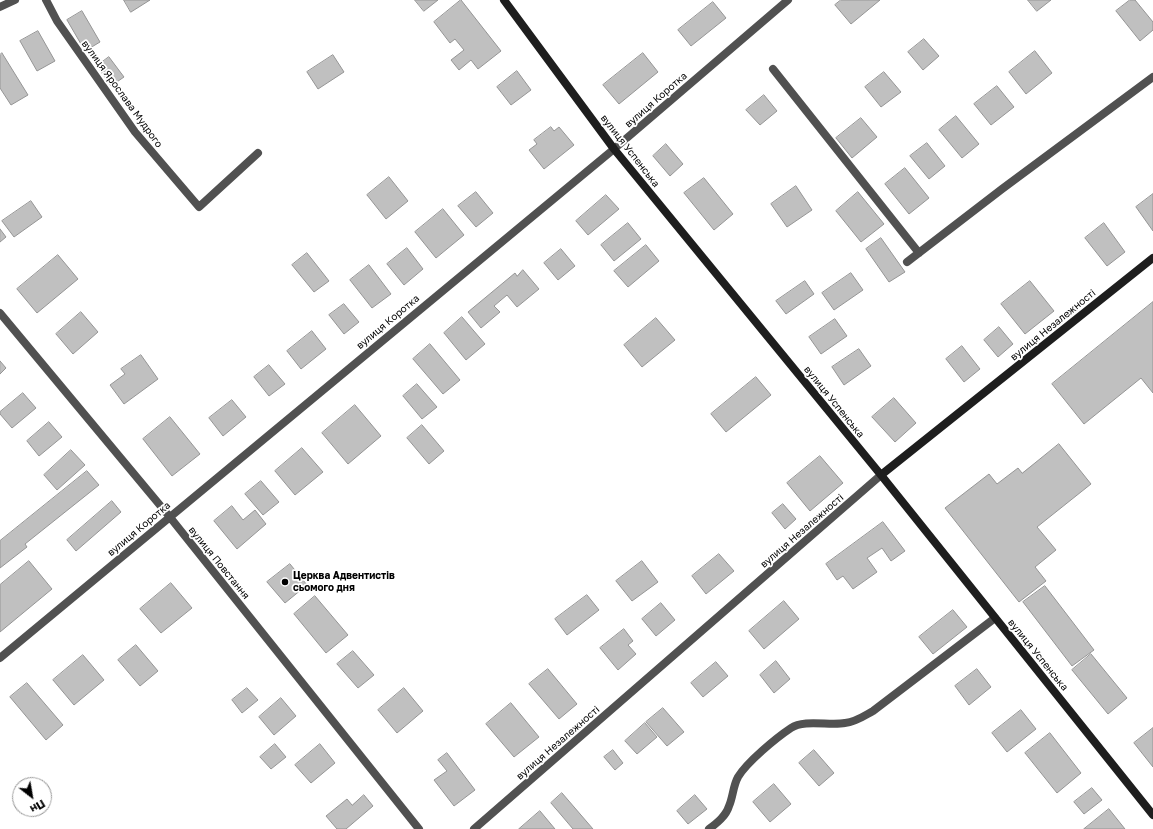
<!DOCTYPE html>
<html>
<head>
<meta charset="utf-8">
<style>
	body { margin:0 }
	#map { position:relative; width:1153px; height:829px; overflow:hidden; background:#fff; font-family:"Golos Text",sans-serif }
	canvas { display:block }
	.north { position:absolute; left:12px; top:777px; width:40px; height:40px; box-sizing:border-box; background:#fff; border:1px solid #999; border-radius:50%; rotate:149deg; font-size:11px; font-weight:700; line-height:16px; text-align:center; color:#000 }
	.north::after { content:''; display:block; margin:auto; width:14px; height:18px; background:#000; clip-path:polygon(50% 0,100% 100%,50% 72%,0 100%) }
</style>
</head>
<body>
<div id="map">
<canvas width="1153" height="829"></canvas>
<div class="north">Пн</div>
</div>
<script>
const ctx = document.querySelector('canvas').getContext('2d');
ctx.lineJoin = 'round';
function fill(path, color) { ctx.fillStyle = color; ctx.fill(path, 'evenodd'); }
function strokePath(path, color, width, dash) { ctx.strokeStyle = color; ctx.lineWidth = width; ctx.lineCap = dash ? 'butt' : 'round'; ctx.setLineDash(dash || []); ctx.stroke(path); }
function write(font, color, halo, rows, align = 'center') {
  ctx.font = font + ' "Golos Text",sans-serif'; ctx.lineWidth = 3.5; ctx.setLineDash([]); ctx.textBaseline = 'middle'; ctx.strokeStyle = halo; ctx.fillStyle = color; for (const [text, x, y, turn = 0] of rows) {
    ctx.save(); ctx.translate(x, y); ctx.rotate((+turn || 0) * Math.PI / 180); ctx.textAlign = isNaN(turn) ? turn : align; if (halo) ctx.strokeText(text, 0, 0); ctx.fillText(text, 0, 0); ctx.restore();
  }
}
const building = new Path2D(`
	M124 0H150L131 12Z
	M415 0H438L424 11Z
	M461 0 501 51 478 69 471 60 459 70 451 60 464 50 455 39 450 43 434 22Z
	M841 0H880L851 24 835 5Z
	M1028 0H1051L1037 11Z
	M1130 0H1135L1153 22V30L1140 41 1116 11Z
	M713 2 726 18 691 46 678 30Z
	M82 11 100 42 85 51 67 20Z
	M38 31 55 61 37 71 20 41Z
	M924 39 939 56 923 70 908 52Z
	M1035 51 1052 73 1026 94 1009 72Z
	M2 53 28 95 11 105 0 88V55Z
	M643 53 658 72 619 104 603 85Z
	M333 55 344 72 318 89 307 72Z
	M109 57 124 77 111 86 97 66Z
	M517 71 531 90 511 105 497 87Z
	M884 72 901 92 881 107 865 87Z
	M997 86 1014 107 991 125 974 104Z
	M764 95 777 111 760 125 746 110Z
	M956 116 979 144 962 158 939 130Z
	M861 118 877 137 852 158 836 138Z
	M551 127 554 131 559 127 574 145 544 169 529 150 537 144 534 140Z
	M927 143 945 166 929 179 910 156Z
	M666 144 683 164 670 176 653 156Z
	M905 168 929 198 909 214 885 184Z
	M389 177 408 201 386 219 367 195Z
	M704 178 733 214 714 230 684 193Z
	M796 186 812 210 787 227 771 204Z
	M476 192 493 213 476 227 458 206Z
	M858 192 884 224 861 242 836 211Z
	M1153 194V231L1136 207Z
	M606 195 619 209 588 235 576 221Z
	M31 201 42 217 14 237 2 221Z
	M443 209 464 235 436 258 415 232Z
	M628 223 641 239 614 261 601 245Z
	M1104 223 1125 252 1107 266 1085 238Z
	M0 229 6 237 0 242Z
	M881 238 905 272 889 282 866 249Z
	M646 245 659 261 628 287 614 271Z
	M407 248 423 269 404 285 387 264Z
	M561 249 575 266 558 280 544 263Z
	M307 253 329 281 314 292 292 265Z
	M58 255 78 279 37 313 17 289Z
	M369 265 391 294 372 308 350 280Z
	M523 270 539 289 517 307 507 295 494 306 500 312 481 328 468 312 515 273 517 276Z
	M851 273 863 290 834 310 822 293Z
	M805 281 814 294 786 314 776 301Z
	M1030 281 1054 311 1025 334 1001 304Z
	M1153 302V393L1141 378 1084 424 1052 384Z
	M344 304 359 322 344 334 329 315Z
	M81 312 98 332 73 354 56 334Z
	M462 317 485 344 466 360 444 333Z
	M656 318 675 340 642 367 624 345Z
	M835 319 847 336 821 354 809 337Z
	M999 327 1013 344 998 357 984 340Z
	M312 331 326 349 301 369 287 351Z
	M430 344 460 380 443 394 413 359Z
	M962 346 980 369 964 382 946 359Z
	M859 349 871 366 844 385 832 367Z
	M141 355 158 379 124 404 110 385 125 374 121 369Z
	M0 361 6 368 0 374Z
	M269 365 285 384 269 396 254 377Z
	M756 377 771 395 726 432 711 414Z
	M417 384 437 407 422 419 403 396Z
	M23 393 36 408 12 428 0 414V412Z
	M894 398 916 423 895 442 872 417Z
	M232 400 246 417 223 436 209 418Z
	M355 405 381 436 348 464 322 433Z
	M170 417 200 454 172 476 143 439Z
	M49 422 62 437 39 456 27 441Z
	M422 425 444 451 429 464 407 438Z
	M1059 444 1091 484 1037 527 1056 550 1035 567 1046 581 1019 602 945 508 989 474 997 484 1018 468 1022 473Z
	M302 448 323 472 295 495 275 471Z
	M71 450 85 465 57 490 44 475Z
	M820 456 843 483 810 511 787 483Z
	M87 471 99 485 25 544 27 547 0 568V541Z
	M261 481 279 502 263 515 245 494Z
	M112 501 121 512 76 551 67 540Z
	M783 504 796 519 785 529 772 513Z
	M232 506 243 520 255 510 266 524 237 549 214 521Z
	M883 522 905 551 891 561 882 548 867 558 877 572 853 589 843 576 837 580 826 564Z
	M719 554 734 571 706 594 692 576Z
	M29 561 52 589 0 632V585Z
	M642 561 658 582 632 601 616 581Z
	M290 564 307 585 285 603 267 582Z
	M171 583 192 608 161 633 140 609Z
	M1045 586 1094 650 1072 666 1023 602Z
	M587 595 599 610 567 635 555 619Z
	M315 596 348 635 326 653 294 614Z
	M784 601 799 619 764 649 749 631Z
	M661 603 675 620 656 636 642 619Z
	M953 610 967 627 933 654 919 637Z
	M624 629 633 641 628 645 636 654 618 670 600 648Z
	M136 645 158 671 140 686 118 660Z
	M353 651 374 675 358 688 337 664Z
	M1091 654 1127 698 1108 714 1072 670Z
	M83 655 104 680 74 705 53 680Z
	M776 661 790 679 774 693 760 675Z
	M716 662 728 676 703 697 691 683Z
	M548 669 577 704 559 719 529 684Z
	M977 669 991 687 969 705 955 686Z
	M27 683 63 725 46 740 10 697Z
	M247 688 258 700 242 713 232 700Z
	M404 688 423 711 397 733 378 710Z
	M281 698 296 716 274 735 259 717Z
	M511 703 539 737 514 757 486 724Z
	M663 708 684 732 667 746 646 722Z
	M1021 710 1036 729 1007 752 992 733Z
	M645 723 657 737 637 754 625 741Z
	M1153 728V767L1134 743Z
	M1050 733 1081 773 1057 793 1025 753Z
	M275 744 286 757 271 769 260 757Z
	M320 744 335 763 311 783 295 765Z
	M613 750 623 763 615 770 604 757Z
	M814 750 834 773 819 786 799 763Z
	M447 753 475 790 454 806 434 780 447 771 438 760Z
	M774 784 791 804 770 822 753 802Z
	M1092 788 1102 800 1084 814 1074 802Z
	M562 793 593 829H573L551 803Z
	M364 795 373 806 346 829H337L326 816 347 799 352 805Z
	M695 795 707 809 688 824 677 811Z
	M1109 809 1125 829H1084Z
	M540 811 555 829H519Z`);
fill(building, '#c0c0c0');
strokePath(building, '#959595', 1);
strokePath(new Path2D(`
	M773 69 919 253
	M907 262 1002 189 1153 77
	M709 829C717 823 726 816 729 806 733 797 733 786 738 777 747 762 776 738 791 728 804 719 830 726 845 723 856 722 864 716 873 711L995 618`), '#515151', 8);
strokePath(new Path2D(`
	M46 0 57 21 135 132 199 207 258 153
	M0 7 15 0
	M0 313 169 516 419 829
	M0 658 614 149 788 0
	M474 829 881 475`), '#515151', 8);
strokePath(new Path2D(`
	M504 0 614 149 881 475 1153 815
	M881 475 1153 258`), '#1e1e1e', 8);
for (const [x, y, r, color] of [
	[285,582,4,"#000"]
]) { const dot = new Path2D(); dot.arc(x, y, r, 0, 2 * Math.PI); ctx.fillStyle = color; ctx.fill(dot); strokePath(dot, '#fff', 1.5); }
write('10px', '#000', '#fff', [
	["вулиця Ярослава Мудрого",122,94,54],
	["вулиця Коротка",656,100,-41],
	["вулиця Успенська",630,151,52],
	["вулиця Коротка",388,322,-40],
	["вулиця Незалежності",1053,325,-39],
	["вулиця Успенська",834,402,51],
	["вулиця Коротка",139,529,-40],
	["вулиця Незалежності",802,531,-41],
	["вулиця Повстання",219,563,51],
	["вулиця Успенська",1038,655,51],
	["вулиця Незалежності",558,743,-41]
]);
write('bold 10px', '#000', '#fff', [
	["Церква Адвентистів",293,576],
	["сьомого дня",293,588]
], 'left');
</script>
</body>
</html>
